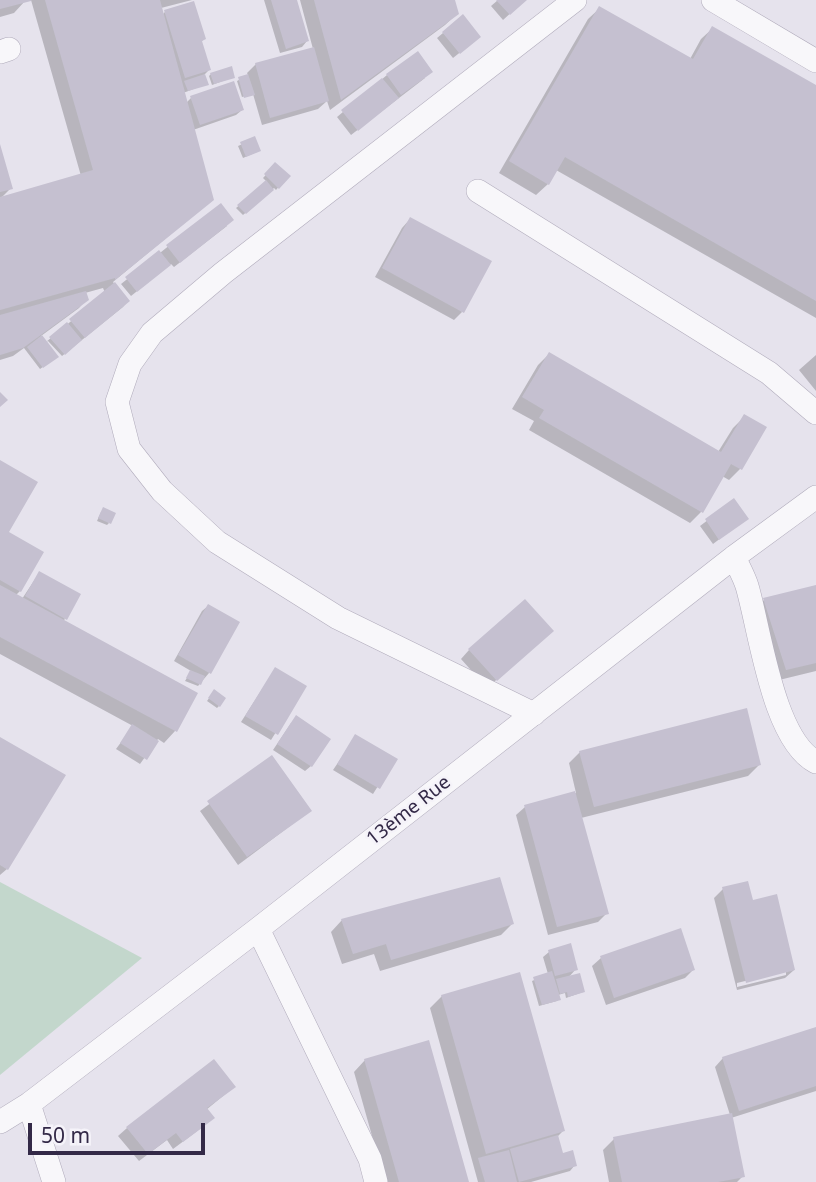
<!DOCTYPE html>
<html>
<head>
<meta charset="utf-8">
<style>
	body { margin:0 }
	#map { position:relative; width:816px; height:1182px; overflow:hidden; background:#e6e3ed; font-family:"Noto Sans",sans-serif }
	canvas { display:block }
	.scale { position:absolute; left:28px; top:1123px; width:177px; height:32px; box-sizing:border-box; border:4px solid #332947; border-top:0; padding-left:9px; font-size:21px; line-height:24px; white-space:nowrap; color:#332947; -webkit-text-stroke:5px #f5f3f9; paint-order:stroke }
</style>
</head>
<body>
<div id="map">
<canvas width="816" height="1182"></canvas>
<div class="scale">50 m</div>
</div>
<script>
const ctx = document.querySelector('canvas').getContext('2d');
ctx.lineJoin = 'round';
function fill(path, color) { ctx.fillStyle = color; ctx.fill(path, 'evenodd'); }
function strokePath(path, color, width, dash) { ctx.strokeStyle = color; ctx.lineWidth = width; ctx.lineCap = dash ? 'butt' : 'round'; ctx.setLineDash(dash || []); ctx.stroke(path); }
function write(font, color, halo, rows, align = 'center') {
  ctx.font = font + ' "Noto Sans",sans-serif'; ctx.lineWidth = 5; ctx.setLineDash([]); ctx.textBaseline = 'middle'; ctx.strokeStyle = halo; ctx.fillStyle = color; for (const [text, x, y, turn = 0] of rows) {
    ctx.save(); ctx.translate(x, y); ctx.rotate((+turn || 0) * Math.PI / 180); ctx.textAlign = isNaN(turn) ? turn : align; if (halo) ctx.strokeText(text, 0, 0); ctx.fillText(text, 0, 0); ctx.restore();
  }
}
fill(new Path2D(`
	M0 882 142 958 0 1075Z`), '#c3d7cc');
fill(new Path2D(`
	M0 0H25V1L14 13 0 17Z
	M31 0H192L161 8 162 15 165 12 204 39 200 43 209 70 204 75 207 84 183 93 186 103 191 98 242 110 236 115 193 130 212 200 113 282 128 301 123 307 62 356 48 341 46 342 54 359 40 369 24 348 13 356 0 360V199L81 176ZM103 288 105 293 46 342 41 336 79 308 87 299 85 293Z
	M264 0H295L307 41 302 47 280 53Z
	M300 0H453L457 14 445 25 330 110 327 101 318 109 262 125 253 94 242 97 237 81 248 75 247 73 256 64 313 49Z
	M498 0H525L503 20 491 6Z
	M600 8 690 59 701 39 713 28 816 87V318L556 170 548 184 536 195 499 173 588 19Z
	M443 33 473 42 453 58 437 38Z
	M417 54 425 78 351 135 337 117 387 75Z
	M211 74 234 77 212 85 209 76Z
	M254 139 259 151 243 158 238 146Z
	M0 148 11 188 0 199Z
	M275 165 288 176 276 190 274 188 243 215 236 208 267 182 263 178Z
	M220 205 227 226 174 267 171 264 131 296 121 284Z
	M410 219 462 312 454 320 375 277 402 228Z
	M549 354 718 452 733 428 745 416 740 469 729 480 722 476 701 512 690 523 529 430 534 421 512 409 538 365Z
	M816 355V391L799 370Z
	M0 462 7 533 20 591 16 595 22 599 39 573 65 619 63 621 196 693 175 731 164 743 158 739 140 764 116 749 133 726 0 654Z
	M733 501 746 519 713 544 700 526Z
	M101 512 109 523 107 525 97 521Z
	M816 587V671L775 681 752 611 764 600Z
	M208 606 209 673 198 686 185 681 191 671 174 661 202 611Z
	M543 639 487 688 461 659 469 650Z
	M275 669 305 686 271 740 241 722Z
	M212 694 219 706 217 708 207 701Z
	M291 723 311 766 305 771 273 750Z
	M356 736 395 759 373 794 333 770Z
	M0 739 7 869 0 875Z
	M580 752 759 765 748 776 581 818 607 913 598 922 548 935 516 815 525 807 576 793 569 763Z
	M272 757 310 811 238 865 200 811Z
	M723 889 752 903 794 970 785 978 737 990 714 898ZM786 971V975L737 987V983Z
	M342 920 512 924 501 935 380 971 374 954 342 964 331 932Z
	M549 952 576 969 568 978 583 992 566 998 565 993 558 995 559 999 557 1001 539 1006 532 981 548 974 543 957Z
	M601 958 693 970 685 978 606 1005 592 966Z
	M442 996 563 1131 557 1137 562 1155 575 1165 570 1171 531 1182H478L430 1008Z
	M816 1029V1091L731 1118 743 1176 737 1182H609L603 1150 614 1139 730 1115 715 1067 723 1058Z
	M365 1060 467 1182H385L354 1072Z
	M234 1087 206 1110 204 1126 173 1149 167 1140 139 1161 118 1136 127 1128Z`), '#0003');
fill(new Path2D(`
	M0 0H31V1L0 9Z
	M45 0H160L214 200 115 280V278L0 310V197L93 170Z
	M271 0H297L309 41 286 49Z
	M314 0H455L459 14 341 100Z
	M496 0H527L510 15Z
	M194 1 206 39 202 41 211 70 185 78 164 10Z
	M599 6 693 59 712 26 816 85V301L565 157 549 185 509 161Z
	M463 14 481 37 460 54 442 32Z
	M314 47 329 101 270 118 255 63Z
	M418 51 433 72 401 95 386 74Z
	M232 66 235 78 214 84 210 73Z
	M205 74 209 85 188 91 184 81Z
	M248 74 255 95 244 98 238 77Z
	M382 78 399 98 358 131 341 110Z
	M234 81 244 110 200 125 190 96Z
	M255 136 261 151 246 157 240 142Z
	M0 144 13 189 0 192Z
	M275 162 291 176 279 189 264 174Z
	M266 180 274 190 246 214 237 205Z
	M221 203 234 220 180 263 166 245Z
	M410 217 492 261 464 313 382 268Z
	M159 250 171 265 137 292 125 277Z
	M115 282 130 301 85 338 69 319Z
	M86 291 89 300 23 348 0 355V315Z
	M67 322 82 340 65 355 49 337Z
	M42 335 59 357 43 368 27 347Z
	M549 352 721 452 744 414 767 427 742 470 731 464 703 513 539 418 544 410 522 397Z
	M0 392 8 400 0 407Z
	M0 460 38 482 9 532 44 552 21 592 0 580Z
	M734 498 749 519 719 540 705 519Z
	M103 507 116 513 111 524 98 518Z
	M39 571 81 594 67 620 25 596Z
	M0 585 198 693 177 732 0 637Z
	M816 585V663L786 670 763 598Z
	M525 599 554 631 497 681 468 649Z
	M208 604 240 622 211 674 178 655Z
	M275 667 307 686 278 735 245 716Z
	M190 670 205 676 201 685 186 678Z
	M214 689 226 698 220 707 208 698Z
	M747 708 761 765 594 807 579 751Z
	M296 715 331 739 312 767 277 744Z
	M132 724 159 741 147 760 120 743Z
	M355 734 398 759 380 789 337 764Z
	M0 737 66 775 8 870 0 865Z
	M272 755 312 811 247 857 207 801Z
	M575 791 609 914 557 927 524 805Z
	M500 877 514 924 391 960 386 944 353 954 341 919Z
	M748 881 753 900 777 894 795 970 746 983 722 887Z
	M681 928 695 970 614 998 600 956Z
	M571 943 578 970 555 976 548 950Z
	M552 971 561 1000 542 1005 533 977Z
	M520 972 565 1131 486 1154 441 995Z
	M580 973 585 992 568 997 567 992 560 994 556 979Z
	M816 1027V1086L739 1111 722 1057Z
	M429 1040 469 1182H399L364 1059Z
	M214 1059 236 1087 207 1108 215 1118 183 1142 176 1133 148 1154 126 1127Z
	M732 1113 745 1177 718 1182H622L613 1137Z
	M558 1135 563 1153 573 1150 577 1166 519 1182 510 1149Z
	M509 1150 517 1182H485L478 1158Z`), '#c5c0d0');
const minor = new Path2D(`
	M713 0 816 61
	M0 52 9 49
	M478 191 769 373 816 413
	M734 557C738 566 744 576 747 586 760 630 773 740 816 762
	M534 714 338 618 217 542 162 491 129 449 117 402 130 364 152 333 223 273 575 0
	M258 929 370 1159 376 1182
	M29 1104 54 1182
	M0 1122 29 1104 258 929 734 557 816 497`);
strokePath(minor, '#b0abbb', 24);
strokePath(minor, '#f8f7fa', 23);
write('19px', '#332947', '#f5f3f9', [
	["13ème Rue",409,811,-38]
]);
</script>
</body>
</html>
